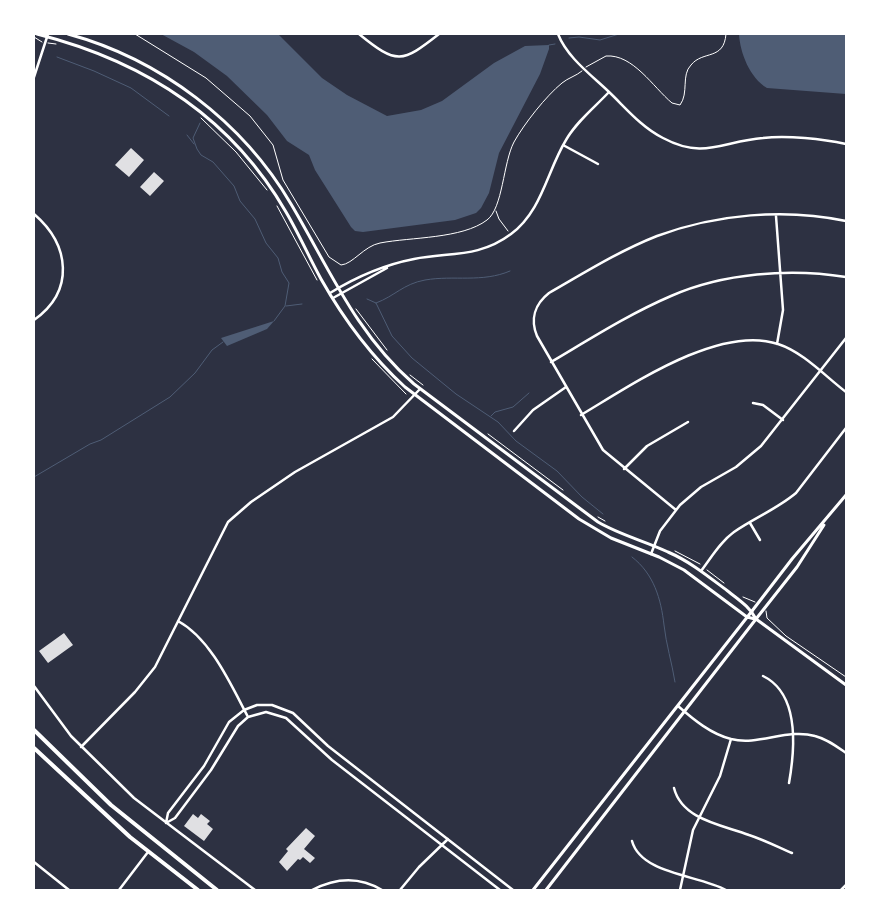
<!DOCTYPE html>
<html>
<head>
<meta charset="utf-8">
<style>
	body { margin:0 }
	#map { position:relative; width:880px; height:924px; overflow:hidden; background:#2d3142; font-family:Roboto,sans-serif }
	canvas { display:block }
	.frame { position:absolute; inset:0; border:35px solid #fff; pointer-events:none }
</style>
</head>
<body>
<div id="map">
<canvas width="880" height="924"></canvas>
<div class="frame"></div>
</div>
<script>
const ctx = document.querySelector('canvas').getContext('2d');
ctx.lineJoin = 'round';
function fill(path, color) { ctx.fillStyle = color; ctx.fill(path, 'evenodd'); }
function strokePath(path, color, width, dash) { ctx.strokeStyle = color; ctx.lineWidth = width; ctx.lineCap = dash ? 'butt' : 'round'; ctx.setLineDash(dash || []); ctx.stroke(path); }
fill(new Path2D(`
	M161 34H278L322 78 347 95 387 116 421 110 442 101 494 63 525 46 549 45V49L540 74 499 153 489 193 481 208 476 213 455 220 363 232 355 231 351 227 315 170 309 155 287 141 267 115 227 76 194 52Z
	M739 34H846V94L767 88C750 78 740 53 739 34Z
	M274 321 267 329 227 346 221 338Z`), '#4f5d75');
strokePath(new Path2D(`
	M569 38 579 37 600 40 619 34
	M549 45 555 44
	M57 57 94 71 131 88 169 116
	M200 123 193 138 197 149 201 155 213 162 234 186 240 201 255 219 266 243 278 258 282 272 289 283 285 306 274 321
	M187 135 194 144
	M367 299 376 303 392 336 412 358 456 394 498 422 516 441 557 471 582 497 603 514
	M376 303C395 296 403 284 425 280 454 275 482 283 510 271
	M286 306 302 304
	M491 416 495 412 513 407 529 393
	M34 477 90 444 101 440 170 397 195 373 212 350 223 342
	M632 557C654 574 661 599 664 625 666 644 672 663 675 682`), '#4f5d75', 1);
fill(new Path2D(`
	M131 148 144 160 129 177 115 165Z
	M154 172 164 181 150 196 140 187Z
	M64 633 73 645 48 663 39 651Z
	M193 814 198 818 201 814 210 821 207 824 213 829 204 841 184 826Z
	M306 828 315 836 304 849 315 858 310 863 303 857 300 860 298 859 287 871 279 862 288 851 286 849Z`), '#e0e0e3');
strokePath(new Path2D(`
	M135 34 206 78 250 116 273 145 283 180 329 257 341 265C353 264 364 246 380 243 411 237 462 239 487 220 503 208 503 163 514 142 524 124 546 96 562 83 568 78 576 76 582 71
	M34 37 42 42
	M48 43 56 44
	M586 67 606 56C633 54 653 87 672 103L680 105C689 93 681 75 691 65 703 50 724 61 726 34
	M201 118 236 152 267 190
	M277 206 317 280
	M496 211 499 219 508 231
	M356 309 387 350
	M372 359 406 394
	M410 375 423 385
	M488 434 563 490
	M598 517 605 521
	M675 551 700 564
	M707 570 724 583
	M743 597 755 602
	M766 611 767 618 786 636 846 677`), '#fff', 1);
strokePath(new Path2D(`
	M359 34C397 65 402 63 439 34
	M558 34C567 57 590 74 608 91 625 107 641 127 663 138 704 160 723 141 763 138 787 135 823 139 846 144
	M34 77 48 34
	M563 145 598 164
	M34 214C70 245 75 291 34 320
	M776 216 783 310 777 344
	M330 293C356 277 383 265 414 259 450 252 479 258 511 234 542 211 547 171 566 140 577 121 595 107 609 92
	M333 298 387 268
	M551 362C590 339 629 314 671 296 723 273 790 268 846 277
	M753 403 763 405 783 420
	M581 415C630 386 719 324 778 344 803 352 825 376 846 392
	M514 431 533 410 566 387
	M624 469 647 446 688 422
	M676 510 603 450 537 336C530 319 535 304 549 293 584 273 619 251 657 236 716 214 785 208 846 221
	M750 523 760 540
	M651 554 660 531 680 505 701 487 736 467 761 446 846 338
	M701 571C711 558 720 542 734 532 754 518 777 509 796 493L846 428
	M178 621C211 639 231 685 248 717
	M763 676C800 694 795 749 789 783
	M34 686 71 736 134 798 255 890
	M678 706C694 720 711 734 731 739 759 746 787 728 815 736 827 739 836 746 846 753
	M81 747 135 692 155 667 228 522 251 502 295 472 393 417 420 389
	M674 788C682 820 723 825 749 835 764 840 778 847 792 853
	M166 823 168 813 204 766 229 722 244 710 257 705H272L293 713 328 746 513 890
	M166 823 175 818 211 770 238 726 248 717 266 712 286 718 332 760 500 890
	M632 841C641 874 698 875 726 890
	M34 862 69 890
	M119 890 148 852
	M312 890C335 878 359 876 382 890
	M400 890 419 867 448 839
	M680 890 693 830 720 776 731 739
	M841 890 846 885`), '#fff', 2.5);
strokePath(new Path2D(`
	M752 611 792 559 846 495
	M756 619 797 567 824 525`), '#fff', 3);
strokePath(new Path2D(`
	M37 34C143 61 230 115 286 212 299 234 309 257 321 279 343 318 372 357 405 387L579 519 611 538 659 557 684 570 747 617 755 619
	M68 34C160 59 243 122 291 204 329 268 356 334 414 384L598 522C620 535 645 541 668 552 691 562 709 577 729 592 739 600 750 607 756 619L846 685
	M533 890 752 611
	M546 890 756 619`), '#fff', 3);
strokePath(new Path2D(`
	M34 730 111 805 217 890
	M34 748 130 837 198 890`), '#fff', 4);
</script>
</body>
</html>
